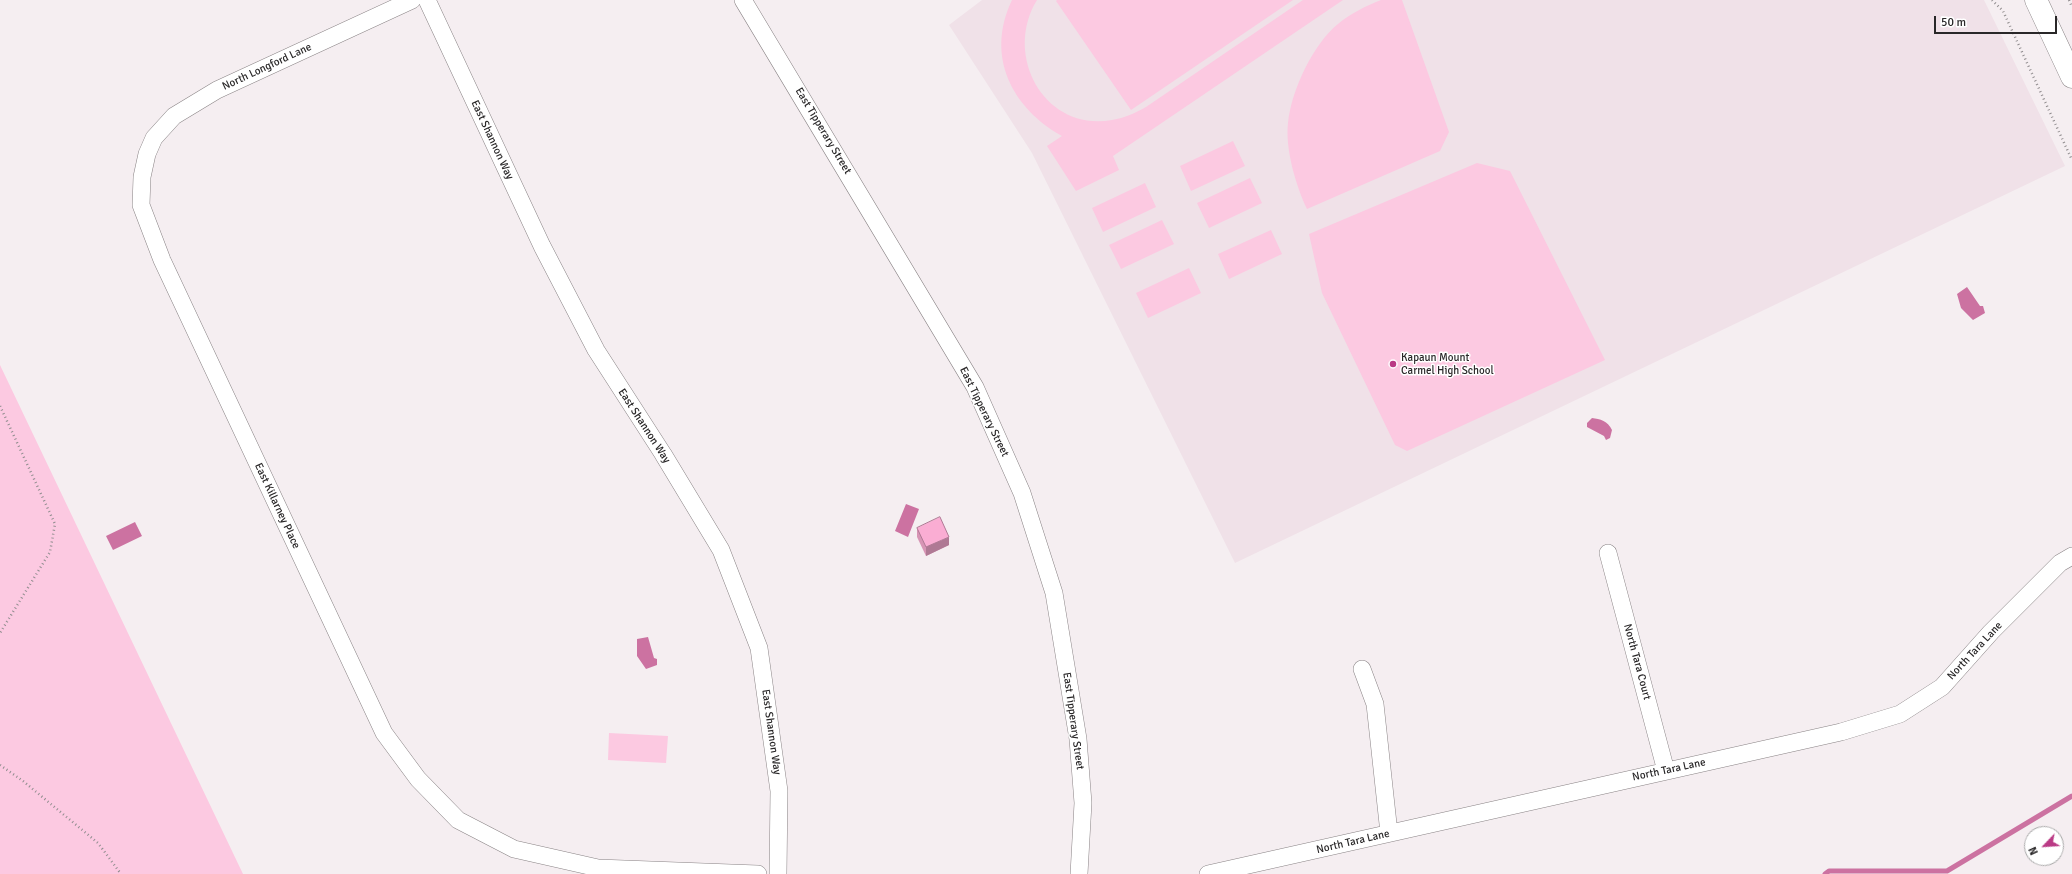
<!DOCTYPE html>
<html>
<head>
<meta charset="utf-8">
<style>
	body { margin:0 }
	#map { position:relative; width:2072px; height:874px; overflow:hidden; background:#f5eef1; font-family:Signika,sans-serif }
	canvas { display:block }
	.north { position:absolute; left:2024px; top:826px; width:40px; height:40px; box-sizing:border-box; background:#fff; border:1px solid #a9a9a9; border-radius:50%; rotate:245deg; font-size:11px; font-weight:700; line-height:16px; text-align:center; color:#292728 }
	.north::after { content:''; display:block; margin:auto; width:14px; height:18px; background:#ba3a85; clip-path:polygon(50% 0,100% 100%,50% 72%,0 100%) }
	.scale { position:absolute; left:1934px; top:16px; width:123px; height:18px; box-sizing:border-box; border:2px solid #292728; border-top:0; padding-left:5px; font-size:12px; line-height:14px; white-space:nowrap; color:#292728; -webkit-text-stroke:3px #fff; paint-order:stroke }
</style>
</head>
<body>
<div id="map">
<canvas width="2072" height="874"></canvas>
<div class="north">N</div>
<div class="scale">50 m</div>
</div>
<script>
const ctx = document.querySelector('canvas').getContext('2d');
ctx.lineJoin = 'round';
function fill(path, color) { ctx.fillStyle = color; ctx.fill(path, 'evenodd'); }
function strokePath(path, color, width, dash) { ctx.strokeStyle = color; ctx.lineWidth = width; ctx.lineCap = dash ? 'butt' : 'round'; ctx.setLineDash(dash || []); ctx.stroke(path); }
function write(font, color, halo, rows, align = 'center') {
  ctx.font = font + ' Signika,sans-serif'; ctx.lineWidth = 3; ctx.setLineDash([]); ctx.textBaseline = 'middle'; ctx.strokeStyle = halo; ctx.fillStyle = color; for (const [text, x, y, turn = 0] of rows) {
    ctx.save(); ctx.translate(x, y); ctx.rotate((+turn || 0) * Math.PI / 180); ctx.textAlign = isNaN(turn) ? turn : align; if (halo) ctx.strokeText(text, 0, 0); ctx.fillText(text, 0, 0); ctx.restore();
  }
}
fill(new Path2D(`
	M982 0H1984L2065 166 1235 563 1032 153 949 25Z`), '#f0e1e8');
fill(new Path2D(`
	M1012 0H1037C1003 55 1044 132 1112 120 1125 118 1135 113 1146 107L1303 0H1343L1113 156 1119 170 1076 191 1047 146 1062 136C1012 108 985 56 1012 0Z
	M1293 0 1131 110 1056 1 1057 0Z
	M1381 0H1402L1449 132 1440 151 1307 209C1296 186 1285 149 1288 123 1291 91 1313 44 1338 24 1351 13 1366 6 1381 0Z
	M1233 141 1245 166 1191 191 1180 166Z
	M1477 163 1510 171 1605 360 1407 451 1395 445 1322 293 1309 234Z
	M1250 178 1262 203 1209 228 1197 203Z
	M1145 183 1156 207 1103 232 1092 208Z
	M1162 220 1174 244 1121 269 1109 245Z
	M1271 230 1282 254 1229 279 1218 254Z
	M1189 268 1201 293 1148 318 1136 293Z
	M0 365 243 874H0Z
	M609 733 668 736 666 763 608 760Z`), '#fcc9e1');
fill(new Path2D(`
	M1967 287 1980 306H1983L1985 313 1973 320 1961 308 1957 294Z
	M1592 418C1600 419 1608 421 1612 430L1610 438 1606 440 1604 436 1587 427V423Z
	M906 504 919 509 908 537 895 531Z
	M135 522 142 536 113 550 106 536Z
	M648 637 654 658 657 659V665L646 669 637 656V639Z`), '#cc72a1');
strokePath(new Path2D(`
	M1825 874 1829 871H1947L2072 796`), '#cc72a1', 5);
const street = new Path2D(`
	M412 0 217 90 174 116 154 138 147 154 142 177 141 205 162 260 384 733 418 779 458 820 514 849 598 868 758 874
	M427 0 542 246 596 350 663 454 721 550 759 648 779 791 778 874
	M743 0 975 387 1022 493 1054 593 1078 739 1083 803 1079 874
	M1608 553 1666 771
	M1362 669 1375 704 1389 833
	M1208 874 1841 732 1900 714 1942 687 1991 632 2060 563 2072 556`);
const secondary = new Path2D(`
	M2036 0 2072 77`);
strokePath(street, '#898385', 18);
strokePath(secondary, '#898385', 23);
strokePath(new Path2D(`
	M1992 0 2003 11 2072 160
	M2069 0 2072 7
	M0 406 55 524 50 552 0 633
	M0 765 23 781 98 843 121 874`), '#928e90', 2.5, [1, 3]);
strokePath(street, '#fff', 17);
strokePath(secondary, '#fff', 22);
fill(new Path2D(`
	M917 528 949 545 926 556 917 537Z`), '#d795b5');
fill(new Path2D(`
	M949 537V545L926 556V547Z`), '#af7994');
const building = new Path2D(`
	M940 517 949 537 926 547 917 528Z`);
fill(building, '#faadd3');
strokePath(building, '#af7994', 1);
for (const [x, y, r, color] of [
	[1393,364,4,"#ba3a85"]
]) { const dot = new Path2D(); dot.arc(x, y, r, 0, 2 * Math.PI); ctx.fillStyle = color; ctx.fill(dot); strokePath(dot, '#fff', 1.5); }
write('11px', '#292728', '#fff', [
	["North Longford Lane",267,67,-25],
	["East Tipperary Street",823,131,59],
	["East Shannon Way",492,140,65],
	["East Tipperary Street",984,412,64],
	["East Shannon Way",644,426,57],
	["East Killarney Place",277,506,65],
	["North Tara Lane",1975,651,-47],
	["North Tara Court",1637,662,75],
	["East Tipperary Street",1073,721,82],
	["East Shannon Way",771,732,82],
	["North Tara Lane",1669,770,-12],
	["North Tara Lane",1353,842,-13]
]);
write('11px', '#292728', '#fff', [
	["Kapaun Mount",1401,358],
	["Carmel High School",1401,371]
], 'left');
</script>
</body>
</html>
